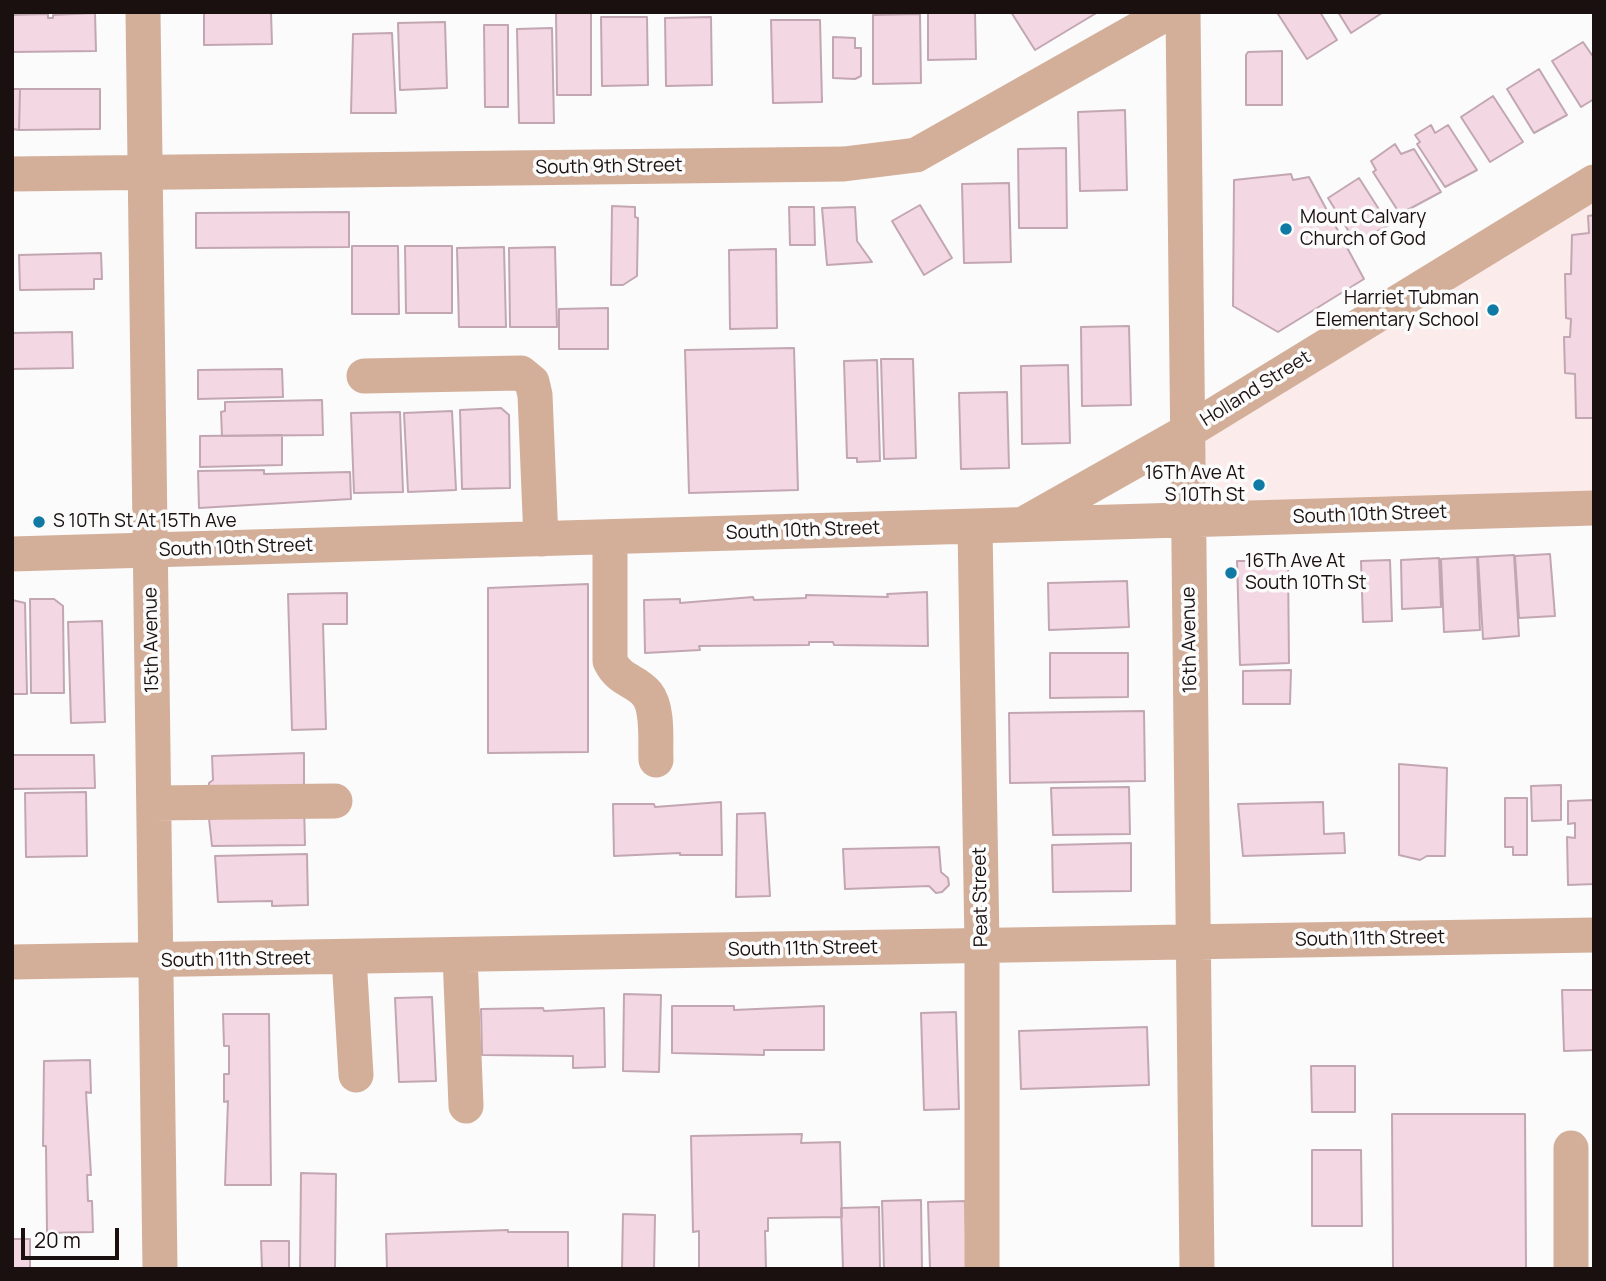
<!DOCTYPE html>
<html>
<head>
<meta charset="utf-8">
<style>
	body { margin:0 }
	#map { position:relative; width:1606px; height:1281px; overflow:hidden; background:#fbfbfb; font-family:Manrope,sans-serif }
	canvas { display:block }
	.frame { position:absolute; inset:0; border:14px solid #1b1010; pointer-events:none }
	.scale { position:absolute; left:21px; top:1228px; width:98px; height:32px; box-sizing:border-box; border:4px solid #1b1010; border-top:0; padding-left:9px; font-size:21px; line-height:24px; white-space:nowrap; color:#1b1010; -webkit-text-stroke:5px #fbfbfb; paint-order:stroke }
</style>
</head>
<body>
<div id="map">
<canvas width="1606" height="1281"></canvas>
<div class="frame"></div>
<div class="scale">20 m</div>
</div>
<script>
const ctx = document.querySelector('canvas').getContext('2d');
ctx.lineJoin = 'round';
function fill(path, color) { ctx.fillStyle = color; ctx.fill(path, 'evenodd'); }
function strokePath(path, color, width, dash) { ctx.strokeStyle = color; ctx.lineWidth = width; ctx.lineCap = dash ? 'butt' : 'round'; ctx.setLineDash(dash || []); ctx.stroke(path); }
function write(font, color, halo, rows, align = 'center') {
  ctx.font = font + ' Manrope,sans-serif'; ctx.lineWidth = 7; ctx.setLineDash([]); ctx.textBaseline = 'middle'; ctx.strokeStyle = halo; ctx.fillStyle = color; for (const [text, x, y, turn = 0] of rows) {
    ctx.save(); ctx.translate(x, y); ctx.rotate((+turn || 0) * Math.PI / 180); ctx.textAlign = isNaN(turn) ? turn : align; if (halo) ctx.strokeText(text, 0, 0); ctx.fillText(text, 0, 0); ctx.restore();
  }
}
fill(new Path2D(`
	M1594 187V504L1193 515V434Z`), '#fbebea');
const building = new Path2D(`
	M204 12H271L272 44 204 45Z
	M556 12H591V95H557Z
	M928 12H975L976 59 928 60Z
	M1011 12H1098L1035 50Z
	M1280 12H1320L1337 40 1307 59 1278 14Z
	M1338 12H1382V13L1351 33Z
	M95 13 96 51 12 52V15L48 14V18H53V15Z
	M920 14 921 83 873 84V15Z
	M601 17H647L648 85 602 86Z
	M711 17 712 85 666 86 665 18Z
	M771 20H820L822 102 773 103Z
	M445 22 447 88 400 90 398 23Z
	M484 25H508V107H485Z
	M552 28 554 123H519L517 29Z
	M392 33 396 113H351L353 34Z
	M833 37 855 38V48H861V76L855 79 833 78Z
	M1583 42 1594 58V99L1581 107 1552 61Z
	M1282 51V105H1246V55L1248 52Z
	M1539 69 1567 115 1534 133 1507 89Z
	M12 89H20L19 130 12 129Z
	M20 89H100V129L19 130Z
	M1493 96 1523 142 1490 162 1461 117Z
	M1125 110 1127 190 1080 191 1078 112Z
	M1431 125 1435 133 1448 125 1477 170 1445 187 1417 144 1420 142 1415 135Z
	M1395 144 1401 154 1414 149 1441 192 1400 214 1373 172 1376 170 1371 161Z
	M1066 148 1067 228H1019L1018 149Z
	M1291 174 1293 180 1309 177 1364 279 1278 332 1233 306 1234 180Z
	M1359 178 1389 225 1356 243 1328 198Z
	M1009 183 1011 262 964 263 962 184Z
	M920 205 952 258 924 275 892 221Z
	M612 206 635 207V217L638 218 637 276 623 285H611Z
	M789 207H814L815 245H790Z
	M855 207 857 241 872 262 827 265 822 208Z
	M349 212V247L196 248V213Z
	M1594 215V418H1576L1575 374 1565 373 1564 337H1570L1571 319 1566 318 1565 274H1571L1572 235 1589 233 1588 216Z
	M352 246H398L399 314H352Z
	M405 246H452V313H406Z
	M504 247 506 327H459L457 248Z
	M555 247 557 327H510L509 248Z
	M776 249 777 328 730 329 729 250Z
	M101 253 102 279H94V289L20 290 19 255Z
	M608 308V349H559V309Z
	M1129 326 1131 405 1082 406 1081 327Z
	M72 332 73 368 12 369V333Z
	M794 348 798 490 689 493 685 350Z
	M881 359H913L916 458 884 459Z
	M877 360 880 461 857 462V458H847L844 361Z
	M1068 365 1070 443 1022 444 1021 366Z
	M282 369 283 397 198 399V370Z
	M1007 392 1009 468 961 469 959 393Z
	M322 400 323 435 222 436 221 412 225 411V402Z
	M501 408 509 415 510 488 462 489 460 410Z
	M452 411 456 490 408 492 404 413Z
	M400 412 403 492 354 493 351 413Z
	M282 435V465L200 467V436Z
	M264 470V474L350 472 351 499 199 508 198 471Z
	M1550 554 1555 616 1519 618 1515 556Z
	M1514 555 1519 636 1483 639 1478 557Z
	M1477 557 1480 630 1444 632 1441 559Z
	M1439 558 1441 607 1402 609 1401 560Z
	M1390 560 1392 621 1363 622 1361 561Z
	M1237 561H1288L1289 663 1240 665Z
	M1127 581 1129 627 1049 630 1048 583Z
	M588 584V752L488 753V588Z
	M927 592 928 646 834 645 833 642H809V645L699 646 700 650 645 653 644 600 680 599V603L753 597 754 600 806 598V595L888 597 887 594Z
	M347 593V624H323L326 729 292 730 288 594Z
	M30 599H54L63 606 64 693H31Z
	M12 600 25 603 27 694H12Z
	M102 621 105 722 71 723 68 622Z
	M1050 653H1128V697L1050 698Z
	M1291 670 1290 704H1243V671Z
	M1144 711 1145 781 1010 783 1009 713Z
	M304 753V793L209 788V783L213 780 212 756Z
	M12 755H94L95 788 12 789Z
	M1399 764 1447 768 1445 856H1427L1420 860 1399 855Z
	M1561 785V820L1532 821 1531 786Z
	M1129 787 1130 834 1053 835 1051 788Z
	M86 792 87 856 26 857 25 793Z
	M1505 798H1527V855H1513V847H1505Z
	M1594 800V884L1568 885 1567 837 1575 838V823L1568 824V801Z
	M721 802 722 855H680V853L614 856 613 804H654L655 807Z
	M1323 802 1324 834 1344 833 1345 853 1243 856 1238 804Z
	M304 804 305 845 212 846 209 819Z
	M765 813 770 896 736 897 737 814Z
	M1131 843V891L1053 892 1052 845Z
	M939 847 941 872 948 878 949 885 942 892 936 893 929 886 845 889 843 849Z
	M307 854 308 905 272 906V901L218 902 215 856Z
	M1562 990H1593L1594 1050 1564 1051Z
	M624 994 661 995 659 1072 623 1071Z
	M432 997 436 1081 399 1082 395 998Z
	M672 1006H734V1010L824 1006V1050H764V1055L672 1053Z
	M543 1008 544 1011 604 1008 605 1067 573 1068V1056L482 1055 481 1009Z
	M956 1012 959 1109 924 1110 921 1013Z
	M223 1014H269L271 1185H225L228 1101 224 1102V1074H229V1046H224Z
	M1147 1027 1149 1085 1021 1089 1019 1031Z
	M90 1060 91 1093 86 1092 91 1175H87L88 1201H92L93 1232 47 1233 46 1146H43L44 1061Z
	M1311 1066H1355V1112H1312Z
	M1392 1114H1525L1526 1269H1393Z
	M802 1134 801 1143 840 1142 842 1217 768 1218V1231H765L766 1269H699V1231L693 1232 691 1136Z
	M1312 1150H1361L1362 1226H1312Z
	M301 1173 336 1174 335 1269H300Z
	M921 1200 922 1269H884L882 1201Z
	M965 1201 967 1269H930L928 1202Z
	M879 1207 880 1269H843L841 1208Z
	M623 1214 655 1215 654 1269H622Z
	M508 1230V1232H568V1269H387L386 1234Z
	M12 1239H30V1269H12Z
	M261 1241H289V1269H262Z`);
fill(building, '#f3d7e2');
strokePath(building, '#c2a7b2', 2);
strokePath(new Path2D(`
	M143 12 160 1269
	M1183 12 1197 1269
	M12 174 844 164 916 155 1169 12
	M364 376 521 373 532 382 535 395 541 539
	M1027 522 1188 431 1594 182
	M975 526 982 945V1269
	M610 537V661C620 682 635 679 647 694 659 709 655 742 656 760
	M12 554 1594 508
	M154 803 335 801
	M460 955 466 1106
	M349 957 356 1075
	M12 962 1594 935
	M1571 1148V1269`), '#d3af9a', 35);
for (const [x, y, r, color] of [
	[1286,229,7,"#107aa4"],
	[1493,310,7,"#107aa4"],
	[1259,485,7,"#107aa4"],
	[39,522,7,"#107aa4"],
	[1231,573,7,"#107aa4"]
]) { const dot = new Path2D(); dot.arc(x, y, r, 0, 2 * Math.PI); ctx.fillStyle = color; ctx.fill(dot); strokePath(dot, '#fbfbfb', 2.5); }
write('19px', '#1b1010', '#fbfbfb', [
	["South 9th Street",609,167,-1],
	["Holland Street",1256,389,-32],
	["South 10th Street",1370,515,-2],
	["South 10th Street",803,531,-2],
	["South 10th Street",236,548,-2],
	["15th Avenue",152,640,-91],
	["16th Avenue",1190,640,-91],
	["Peat Street",981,897,-91],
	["South 11th Street",1370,939,-1],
	["South 11th Street",803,949,-1],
	["South 11th Street",236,960,-1]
]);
write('19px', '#1b1010', '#fbfbfb', [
	["Mount Calvary",1300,218],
	["Church of God",1300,240],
	["Harriet Tubman",1479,299,"right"],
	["Elementary School",1479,321,"right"],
	["16Th Ave At",1245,474,"right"],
	["S 10Th St",1245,496,"right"],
	["S 10Th St At 15Th Ave",53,522],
	["16Th Ave At",1245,562],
	["South 10Th St",1245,584]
], 'left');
</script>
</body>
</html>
